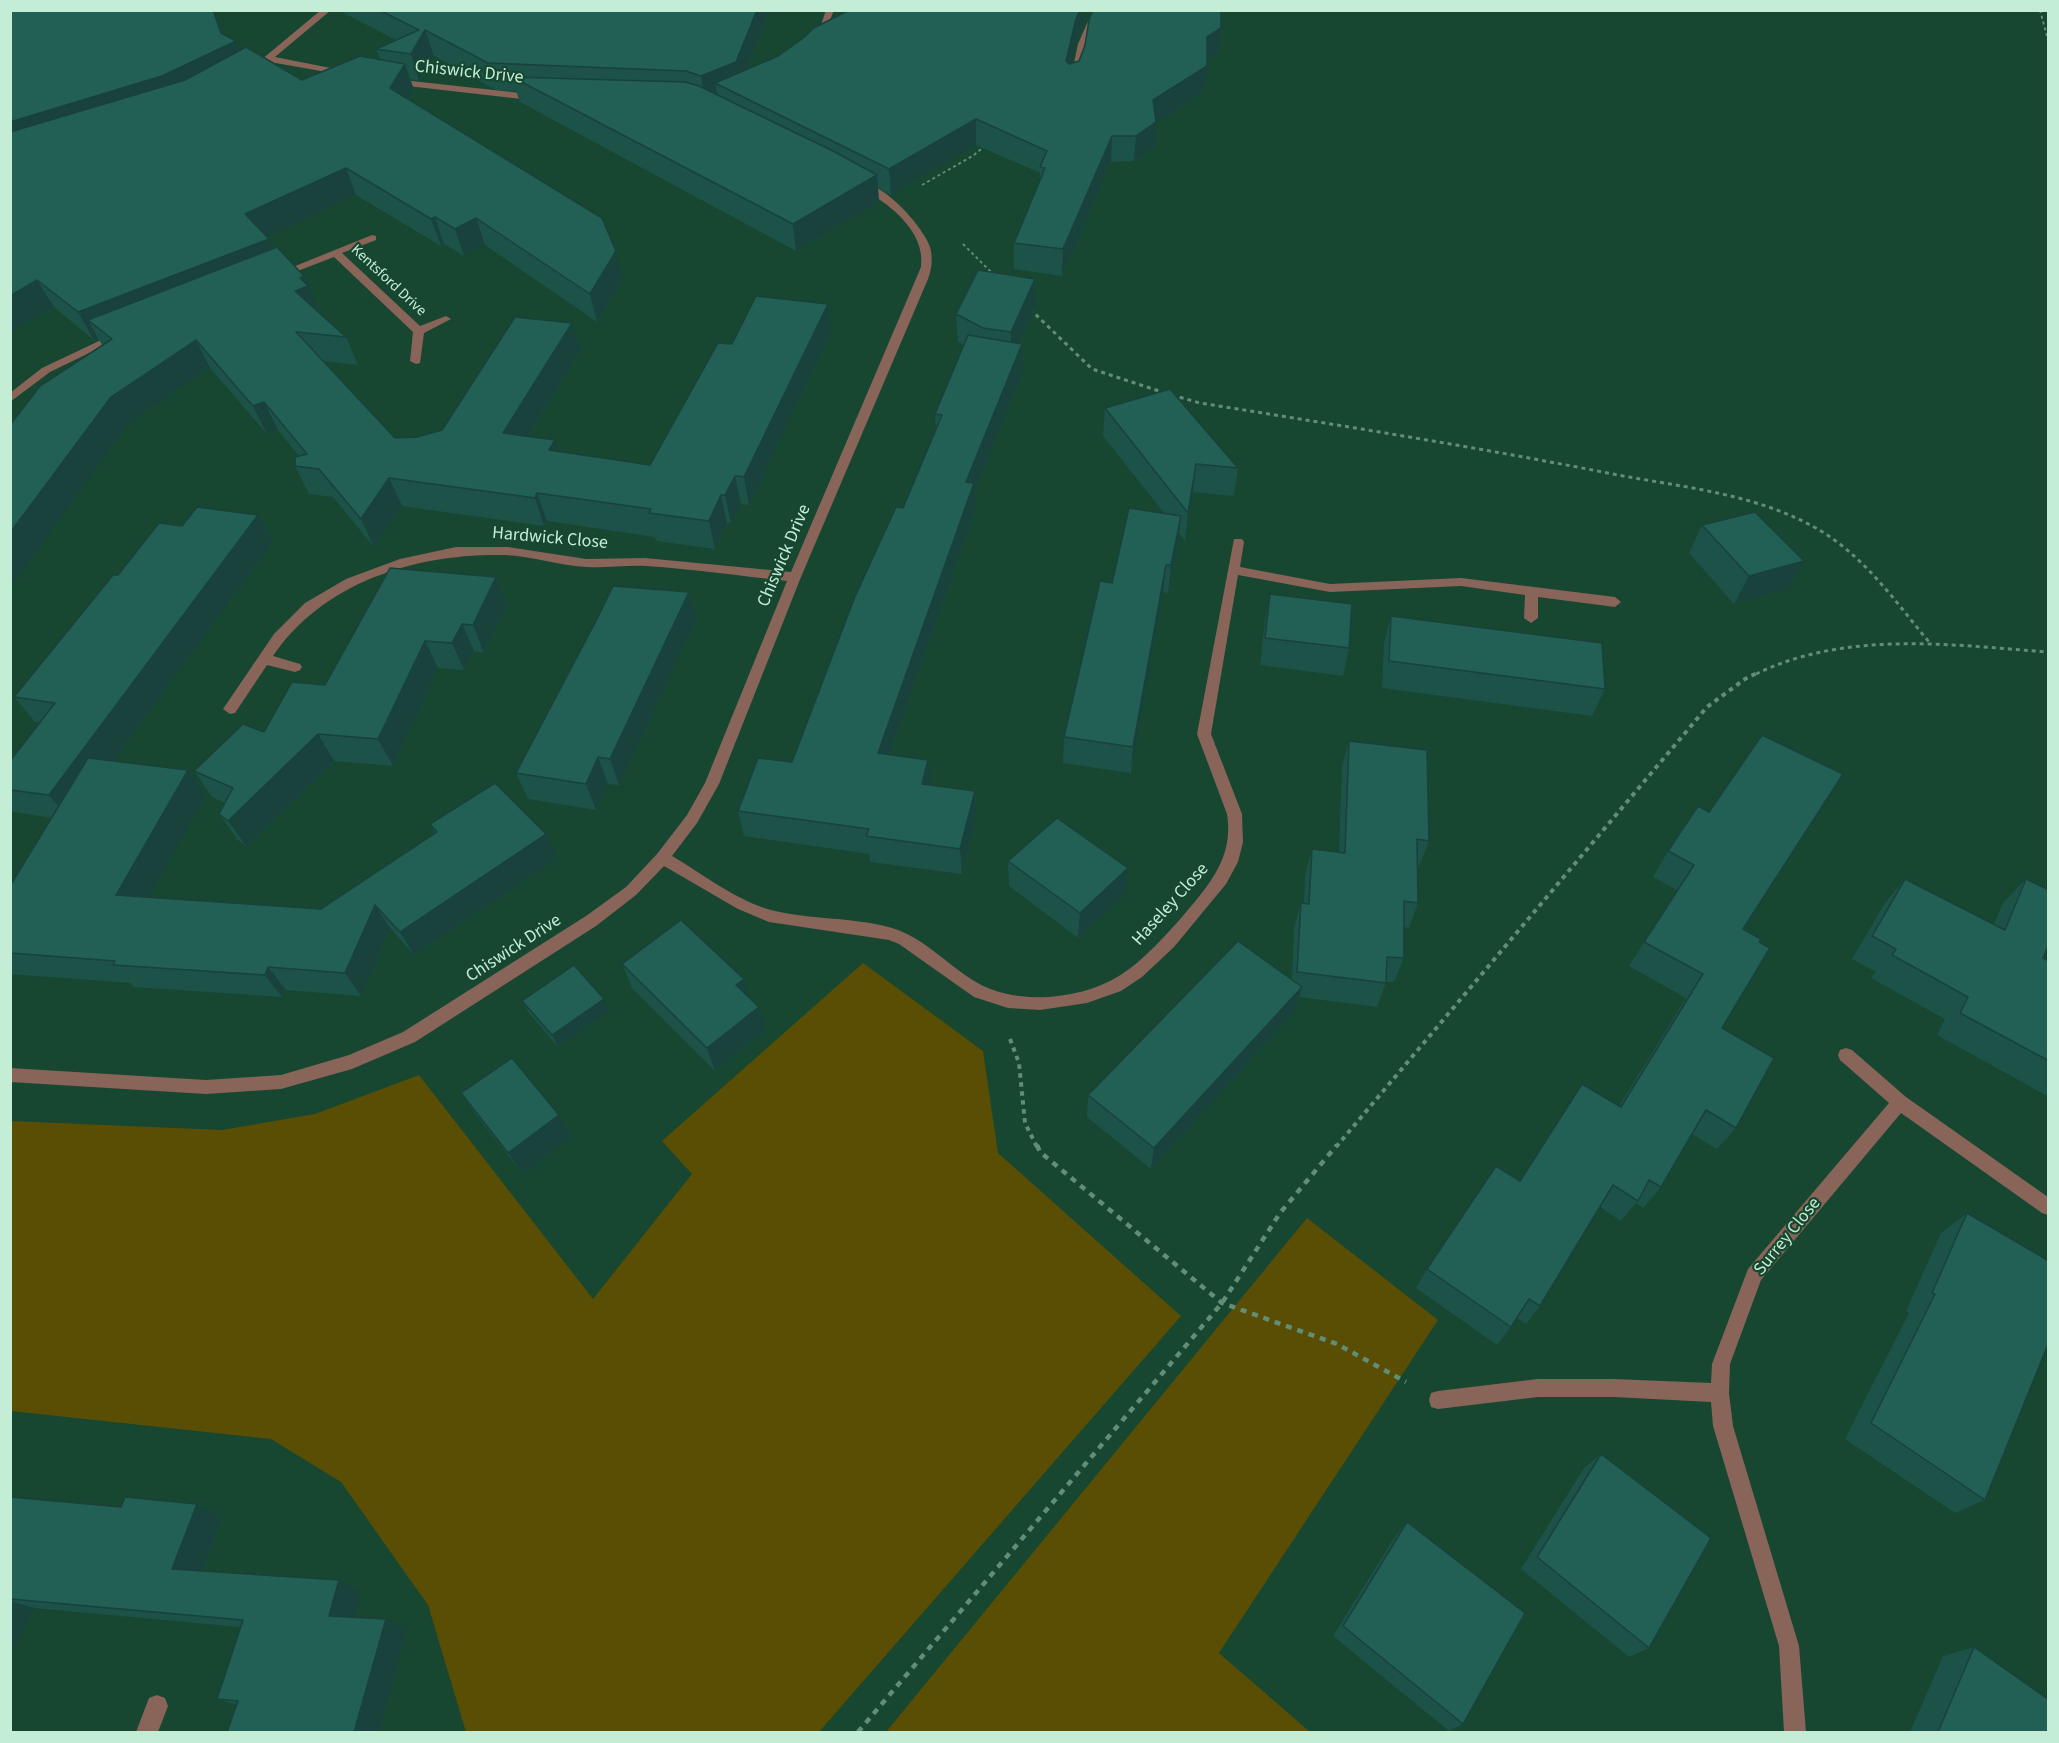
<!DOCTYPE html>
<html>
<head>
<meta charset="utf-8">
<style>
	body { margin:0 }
	#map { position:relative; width:2059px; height:1743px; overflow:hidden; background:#174730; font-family:"Source Sans 3",sans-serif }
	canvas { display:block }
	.frame { position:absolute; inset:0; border:12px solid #c4edd5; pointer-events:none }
</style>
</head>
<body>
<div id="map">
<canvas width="2059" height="1743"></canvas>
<div class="frame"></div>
</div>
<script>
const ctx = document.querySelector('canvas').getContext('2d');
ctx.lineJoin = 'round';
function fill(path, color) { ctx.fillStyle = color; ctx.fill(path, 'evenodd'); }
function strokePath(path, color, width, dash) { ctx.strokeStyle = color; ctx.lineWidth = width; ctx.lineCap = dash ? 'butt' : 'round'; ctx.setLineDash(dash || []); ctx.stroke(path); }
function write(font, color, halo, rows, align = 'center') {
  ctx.font = font + ' "Source Sans 3",sans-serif'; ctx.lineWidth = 4.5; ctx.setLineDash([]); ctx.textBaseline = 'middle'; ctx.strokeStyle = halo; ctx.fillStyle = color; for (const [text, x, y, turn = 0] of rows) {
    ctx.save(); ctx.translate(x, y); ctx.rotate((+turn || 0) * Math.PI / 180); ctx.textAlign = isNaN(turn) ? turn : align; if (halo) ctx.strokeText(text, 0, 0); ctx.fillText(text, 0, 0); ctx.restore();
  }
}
fill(new Path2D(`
	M863 963 983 1051 998 1153 1181 1316 819 1732H466L428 1605 341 1482 271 1439 11 1411V1121L222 1130 315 1114 419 1075 593 1299 692 1174 662 1141Z
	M1307 1218 1438 1320 1219 1653 1310 1732H886Z`), '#594e04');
strokePath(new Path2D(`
	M2040 10 2048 40
	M922 185 974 155 986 145
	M963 244 994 275`), '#618e77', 2, [3, 3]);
strokePath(new Path2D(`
	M1030 309 1092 369 1165 393
	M1172 395 1200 403C1338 425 1476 447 1613 474 1680 487 1753 493 1814 527 1863 554 1894 600 1929 642
	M1756 674C1846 630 1952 645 2048 652`), '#618e77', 3, [4, 4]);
strokePath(new Path2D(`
	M1010 1039 1019 1063 1025 1123 1037 1147
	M1336 1147 1707 707 1745 679 1759 672`), '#618e77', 4, [4.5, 4.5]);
strokePath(new Path2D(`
	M1037 1145 1040 1152 1222 1303 1337 1344 1406 1382
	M858 1732 1222 1303 1280 1213 1337 1145`), '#618e77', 4.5, [6, 6]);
fill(new Path2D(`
	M321 10H331L275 57 346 71 351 74 349 76 270 62 261 64V60Z
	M826 10H834L822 41 815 43Z
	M1093 10H1102L1086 44 1078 80 1070 82 1078 44Z
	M393 79 539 95 544 98 539 101 390 84V80Z
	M859 183C881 180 923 226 930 247 933 258 932 268 928 279L801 577 719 784 697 823 672 856C701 873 739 902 771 910 811 920 854 917 892 928 925 938 947 965 976 982 1016 1006 1080 1000 1119 976 1143 961 1163 938 1182 917 1209 885 1234 858 1227 814L1197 734 1234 539H1242L1244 542 1240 567 1330 584 1461 578 1615 597 1621 602 1615 607 1538 597V618L1531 623 1524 618 1525 595 1461 586 1330 592 1238 575 1211 734 1242 814 1243 842 1238 862 1226 884 1174 947 1142 977 1121 991 1087 1003 1040 1010 1008 1008 974 997 899 944 889 940 769 922 738 909 664 866 636 895 596 926 415 1042 352 1069 281 1089 206 1094 10 1082V1068L206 1080 281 1075 349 1055 403 1032 586 916 626 887 657 854 687 815 705 783 787 581C740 576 693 569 646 566 626 565 606 568 587 567 559 566 533 556 505 555 418 553 324 581 273 656L300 664 302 667 300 670 295 672 267 665 235 713 230 714 223 709 274 634 305 603 346 579 400 559 456 547H508L586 559 645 558 791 572 921 267C926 230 887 202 859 187Z
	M372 235 376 236V240L342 253 420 326 446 316 451 319 424 333 420 363 416 364 410 361 413 332 334 257 282 277 273 275Z
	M118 332 122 333V337L50 372 10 402V393L42 368Z
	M1846 1048 1852 1050 1906 1097 2048 1197V1215L2042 1213 1901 1113 1761 1280 1730 1364 1729 1393 1733 1426 1799 1646 1806 1732H1784L1779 1646 1713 1426 1711 1402 1614 1397H1538L1438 1409 1431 1407 1429 1400 1431 1393 1438 1391 1538 1379H1614L1711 1383 1712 1364 1748 1269 1889 1103 1840 1060 1838 1055 1840 1050Z
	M157 1695 165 1698 168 1706 158 1732H136L149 1698Z`), '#886459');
fill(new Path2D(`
	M10 10H214L223 34 236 41 240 51 302 80 380 59 376 49 396 40 338 10H770L748 68 778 56 849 10H1086L1085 22 1076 43 1071 63 1221 28 1218 53 1207 61 1204 92 1156 123 1155 147 1134 161 1111 162 1062 276 1014 269V243L1040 181V173L976 145 891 195 878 188 879 202 796 251 520 102 516 91 496 90 434 56 419 81 410 79 414 90 409 100 623 278 597 322 485 245 464 256 444 244 441 246 356 195 267 237 273 249 316 304 320 313 346 337 358 365 324 361 395 438 417 437 442 430 580 351 528 437 555 440 559 452 650 465 732 344 831 332 749 505 741 504 731 523H727L715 549 656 541 655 537 547 521 544 526 402 506 374 547 333 497 309 494 295 466 299 456 278 430 267 434 210 368 127 425 102 345 98 338 94 340 54 307 10 333Z
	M1035 307 1019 343 1022 344 1023 372 975 491V511L890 755 928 760 930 785 975 791 976 817 962 874 870 862 869 854 744 836 738 811 792 762 903 508 936 429 935 414 964 345 958 342 956 314Z
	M1105 408 1238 468 1234 496 1193 492 1185 541 1179 533 1178 544 1168 593 1163 592 1131 773 1063 763 1064 737 1112 583 1164 513 1103 436Z
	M258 515 273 542 113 761 188 770 206 795 148 897 321 909 435 834 430 824 557 858 414 955 390 928 361 996 286 990 282 997 134 987 130 983 10 974V886L52 818 14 812 10 808V761L39 723 35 722 14 697 118 575 182 526Z
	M1702 525 1788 589 1734 604 1689 553Z
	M496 577 507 604 484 653 474 651 464 670 438 668 393 766 334 761 247 847 238 840 219 814 225 803 212 797 194 771 264 732 325 685Z
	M689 592 696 620 619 785 608 784 596 810 528 799 516 773 597 619Z
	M1270 594 1349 648 1343 676 1260 665 1265 621Z
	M1391 616 1605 689 1592 716 1382 688 1384 643Z
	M1349 741 1429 841 1419 866H1418V903L1409 928 1404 927V958L1394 982H1386L1377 1007 1299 997 1295 1011 1151 1169 1087 1117 1088 1095 1292 980 1294 928 1301 903H1304L1305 875 1312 849 1339 852 1342 767Z
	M1698 806 1743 929 1722 1028 1736 1128 1717 1149 1692 1134 1661 1187 1643 1208 1636 1203 1621 1221 1600 1207 1540 1306 1526 1324 1517 1318 1511 1327 1497 1345 1416 1288 1427 1269 1520 1181 1619 1106 1686 998 1629 966 1677 890 1653 877 1668 851Z
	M1008 861 1125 894 1078 938 1009 886Z
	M1905 879 1994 924 2003 903 2026 879 2043 958 2049 961V1097L1937 1035 1945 1019 1871 978 1876 972 1852 959 1885 903Z
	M622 964 749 998 766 1030 715 1071 632 988Z
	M522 1001 610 1011 558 1047 529 1013Z
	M461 1093 559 1115 572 1137 523 1174 476 1115Z
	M1967 1213 1985 1500 1955 1513 1845 1439 1909 1313 1906 1311 1941 1233Z
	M1601 1454 1649 1648 1629 1657 1521 1569 1584 1468Z
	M10 1497 121 1507 197 1504 222 1517 203 1571 339 1580 361 1591 354 1617 407 1629 379 1732H227L236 1705 217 1699 240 1627 34 1608 16 1648 10 1647Z
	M1407 1522 1463 1724 1449 1731 1333 1636 1396 1535Z
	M1974 1647 2049 1732H1910L1943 1656Z`), '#1d5248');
fill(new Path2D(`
	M213 10H214L227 46 236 41 247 68 10 153V122Z
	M757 10H770L740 88 715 83 718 98 706 103 701 76Z
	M1080 10H1086L1085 22 1076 43 1066 86V61L1076 19Z
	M1221 28 1218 53 1205 62 1207 37Z
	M425 30 434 56 419 81 411 54Z
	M405 64 414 90 400 115 390 88Z
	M1207 66 1204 92 1156 123 1155 147 1134 161 1136 136 1153 100Z
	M976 119V145L891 195 889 169Z
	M1112 136 1111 162 1062 276 1063 249Z
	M346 168 356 195 257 242 245 214Z
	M877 175 879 202 796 251 793 224Z
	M435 217 444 244 441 246 431 219Z
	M476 218 485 245 464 256 455 229Z
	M269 239 281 267 88 320 98 338 94 340 78 312Z
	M616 251 623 278 597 322 590 294Z
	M304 276 316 304 320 314 295 291 300 278Z
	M1035 279V307L1011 360V332Z
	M37 280 54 307 10 333V296Z
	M828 304 831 332 749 505 744 477Z
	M572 323 580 351 513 461 503 433Z
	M196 340 210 368 127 425 10 589V533L111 397Z
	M1022 344 1023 372 975 491V511L881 780 878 753 966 482Z
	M264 402 278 430 267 434 253 406Z
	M555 440 564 468 549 450Z
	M1196 464 1193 492 1185 541 1188 513Z
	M735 476 741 504 731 523 725 495Z
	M389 478 402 506 374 547 361 519Z
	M537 493 547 521 544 526 535 498Z
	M721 495 727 523 715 549 709 521Z
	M258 515 273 542 70 820 49 795Z
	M1181 516 1178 544 1168 593 1171 565Z
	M1804 561 1788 589 1734 604 1749 576Z
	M1166 565 1163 592 1131 773 1133 747Z
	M496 577 507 604 484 653 473 625Z
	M689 592 696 620 619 785 610 759Z
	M462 624 474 651 464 670 452 643Z
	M425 641 438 668 393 766 378 739Z
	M318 734 334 761 247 847 228 821Z
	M598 757 608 784 596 810 586 784Z
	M928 760 931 786 922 784Z
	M188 770 206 795 137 918 116 895Z
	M975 791 976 817 962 874 960 849Z
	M546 834 557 858 414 955 400 932Z
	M1128 868 1125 894 1078 938 1080 913Z
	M375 905 390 928 361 996 345 973Z
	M268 967 286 990 282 997 265 975Z
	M744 979 751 1003 736 985Z
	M1302 987 1295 1011 1151 1169 1154 1148Z
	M604 999 610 1011 558 1047 552 1035Z
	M759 1007 766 1030 715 1071 707 1048Z
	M559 1115 572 1137 523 1174 508 1153Z
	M197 1504 222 1517 199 1581 172 1569Z
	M339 1580 361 1591 352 1626 329 1616Z
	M10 1601 34 1608 16 1648 10 1646Z
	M386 1619 407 1629 379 1732H355Z`), '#18423b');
const building = new Path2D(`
	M10 10H213L221 33 236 41 162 76 10 122Z
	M379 10H757L736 62 701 76 686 71 488 63 425 30 411 54 376 49 419 30Z
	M849 10H1080L1076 19 1066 61 1069 64 1079 61 1085 45 1089 20 1093 10H1221V28L1207 37V66L1153 100 1156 122 1136 136H1112L1063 249 1014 243 1045 168 1040 167 1047 151 976 119 889 169 715 83 778 56 802 39 814 28Z
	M246 47 302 80 360 56 405 64 390 88 602 218 616 251 590 294 476 218 455 229 435 217 431 219 346 168 245 214 269 239 78 312 37 280 10 296V132L185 80Z
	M512 77 685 82 699 86 833 151 877 175 793 224Z
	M277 247 304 276 300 278 308 286 295 291 346 337 296 332 395 438 417 437 442 430 515 317 572 323 503 433 555 440 549 450 650 465 718 343 732 344 756 296 828 304 744 477 735 476 725 495H721L709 521 649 513 651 509 537 493 535 498 389 478 361 519 319 469 295 466V457L307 454 264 402 253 406 196 340 111 397 10 533V425L40 386 112 339 88 320Z
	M978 270 1035 279 1011 332 983 328 956 314Z
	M968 335 1022 344 966 482 974 483 878 753 928 760 922 784 975 791 960 849 866 836 869 829 738 811 758 758 792 762 854 599 896 507 903 508 942 415 935 414Z
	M1170 389 1238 468 1196 464 1188 513 1105 408Z
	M197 507 258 515 49 795 10 790V761L55 703 14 697 113 575H118L159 523 182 526Z
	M1129 508 1181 516 1171 565H1166L1133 747 1064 737 1100 581 1112 583Z
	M1755 512 1804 561 1749 576 1702 525Z
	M390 568 496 577 473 625 462 624 452 643 425 641 378 739 318 734 228 821 219 814 233 788 194 771 243 724 264 732 292 682 325 685Z
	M613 586 689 592 610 759 598 757 586 784 516 773 597 619Z
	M1270 594 1352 604 1349 648 1265 638Z
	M1391 616 1602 643 1605 689 1389 661Z
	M1762 735 1843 774 1743 929 1761 939 1759 942 1770 948 1722 1028 1774 1058 1736 1128 1706 1110 1661 1187 1649 1180 1638 1201 1613 1185 1540 1306 1529 1299 1511 1327 1427 1269 1496 1166 1520 1181 1582 1084 1621 1107 1703 974 1644 942 1694 865 1668 851 1698 806 1709 812Z
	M1349 741 1427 750 1429 841 1417 839 1418 903 1404 901V958L1387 957 1386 983 1297 972 1301 903 1309 904 1312 849 1345 853Z
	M88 758 188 770 116 895 321 909 437 832 430 824 495 783 546 834 400 932 375 905 345 973 268 967 265 975 113 965 115 961 10 953V886Z
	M1057 818 1128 868 1080 913 1008 861Z
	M1905 879 2005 930 2026 879 2049 890V944L2043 958 2049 961V1061L1960 1013 1968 997 1892 955 1896 949 1872 936Z
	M681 920 744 979 736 985 759 1007 707 1048 622 964Z
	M1238 941 1302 987 1154 1148 1088 1095Z
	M574 965 604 999 552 1035 522 1001Z
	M512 1058 559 1115 508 1153 461 1093Z
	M1967 1213 2049 1261V1342L1985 1500 1871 1423 1935 1294 1932 1293Z
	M1601 1454 1711 1538 1649 1648 1537 1557Z
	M10 1497 121 1507 125 1497 197 1504 172 1569 339 1580 329 1616 386 1619 354 1732H357H227L238 1701 217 1699 243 1620 10 1599Z
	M1407 1522 1525 1613 1463 1724 1343 1626Z
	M1974 1647 2049 1700V1732H1938Z`);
fill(building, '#225f54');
strokePath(building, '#18423b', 1.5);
write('15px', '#c4edd5', '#174730', [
	["Kentsford Drive",388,281,43]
]);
write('18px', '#c4edd5', '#174730', [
	["Chiswick Drive",469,73,6],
	["Hardwick Close",550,539,5],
	["Chiswick Drive",785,556,-67],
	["Haseley Close",1171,905,-48],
	["Chiswick Drive",514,949,-33],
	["Surrey Close",1788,1237,-51]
]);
</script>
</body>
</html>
